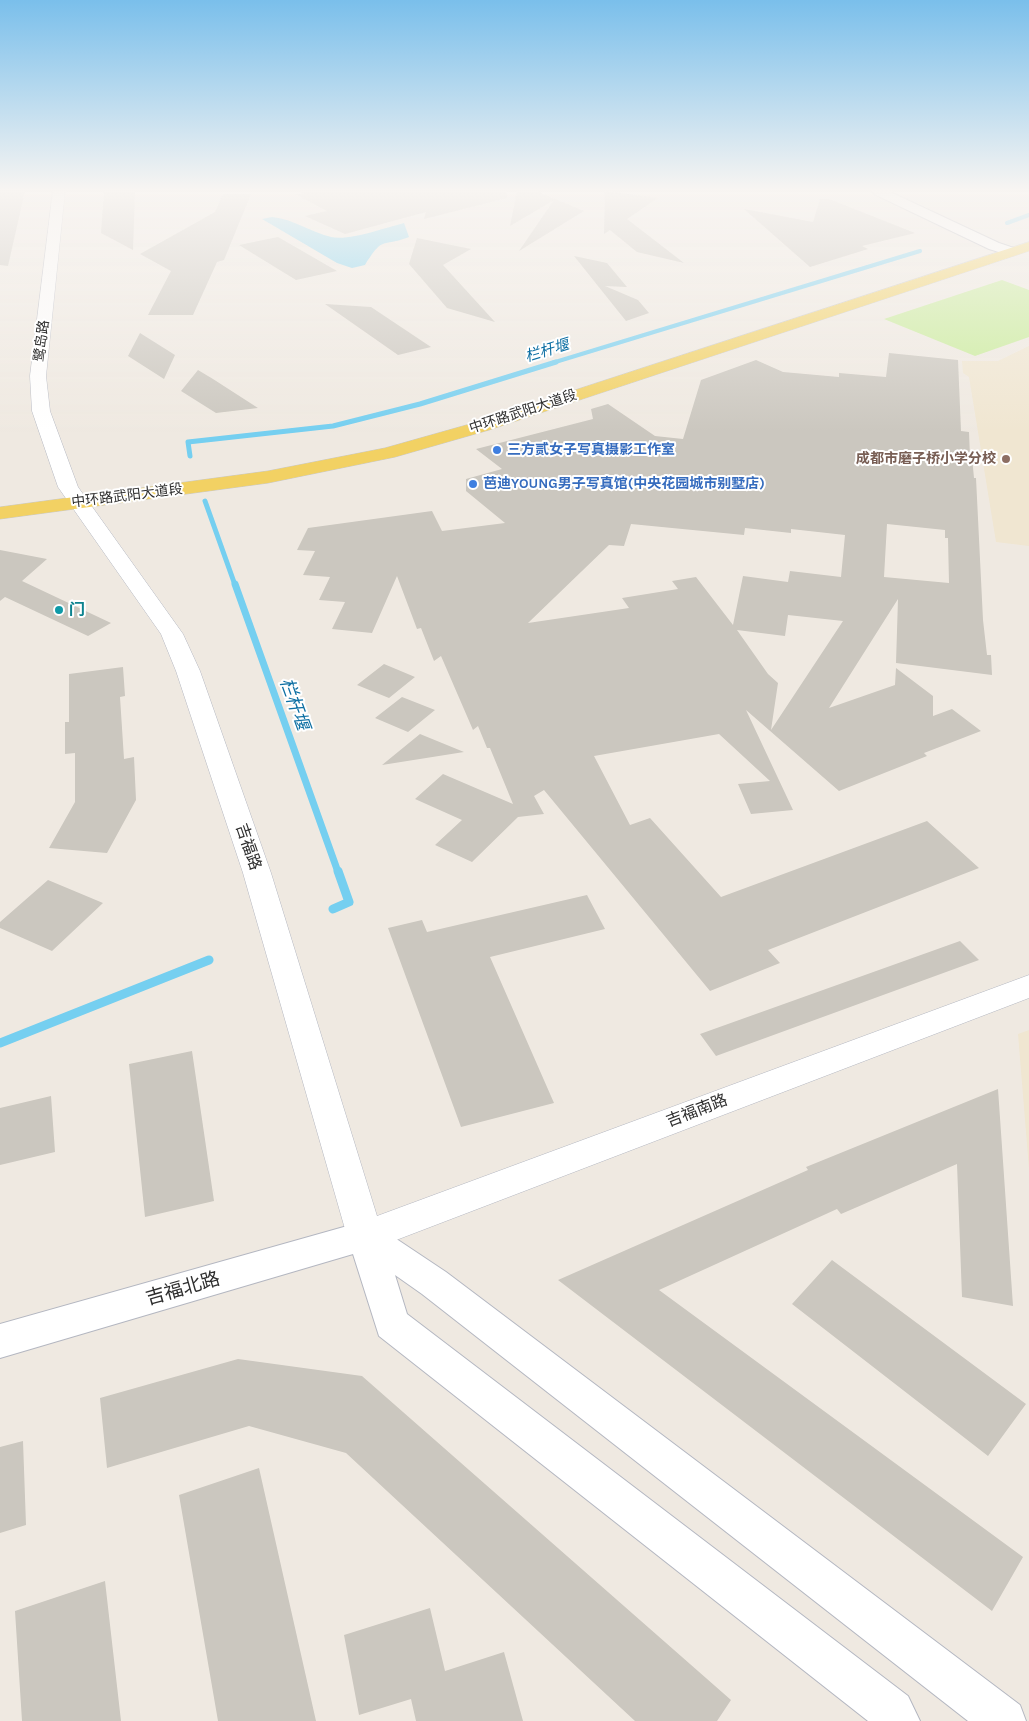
<!DOCTYPE html>
<html>
<head>
<meta charset="utf-8">
<style>
	body { margin:0 }
	canvas { display:block; background:#efe9e1 }
</style>
</head>
<body>
<canvas width="1029" height="1721"></canvas>
<script>
const ctx = document.querySelector('canvas').getContext('2d');
ctx.lineJoin = 'round';
function fill(path, color) { ctx.fillStyle = color; ctx.fill(path, 'evenodd'); }
function strokePath(path, color, width, dash) { ctx.strokeStyle = color; ctx.lineWidth = width; ctx.lineCap = dash ? 'butt' : 'round'; ctx.setLineDash(dash || []); ctx.stroke(path); }
function write(font, color, halo, rows, align = 'center') {
  ctx.font = font + ' Karla,"Noto Sans SC",sans-serif'; ctx.lineWidth = 4; ctx.setLineDash([]); ctx.textBaseline = 'middle'; ctx.strokeStyle = halo; ctx.fillStyle = color; for (const [text, x, y, turn = 0] of rows) {
    ctx.save(); ctx.translate(x, y); ctx.rotate((+turn || 0) * Math.PI / 180); ctx.textAlign = isNaN(turn) ? turn : align; if (halo) ctx.strokeText(text, 0, 0); ctx.fillText(text, 0, 0); ctx.restore();
  }
}
fill(new Path2D(`
	M1029 346V546L996 542 969 377 963 373 962 361H998Z
	M1029 1030V1169L1018 1034Z`), '#f0e6d1');
fill(new Path2D(`
	M1002 280 1029 290V337L975 356 884 319Z`), '#c9ec9a');
fill(new Path2D(`
	M272 217C294 219 310 232 331 237 350 241 384 228 404 223L409 237C380 248 384 235 365 265L352 268 337 263 262 219Z`), '#75cff0');
strokePath(new Path2D(`
	M1007 223 1029 215
	M552 363 920 251`), '#75cff0', 4);
strokePath(new Path2D(`
	M190 456 188 442 333 426 420 404 556 362
	M205 501 235 585`), '#75cff0', 5);
strokePath(new Path2D(`
	M235 584 338 872`), '#75cff0', 7);
strokePath(new Path2D(`
	M333 909 349 902 338 871
	M0 1043 209 960`), '#75cff0', 9);
fill(new Path2D(`
	M0 191H25L8 266 0 265Z
	M104 191H135L133 250 101 233Z
	M298 191H506L507 198 424 219 426 212 345 234 305 216 327 211 295 194H304Z
	M517 191H536L584 211 519 251 554 200 510 226Z
	M605 191 658 198 627 219 684 263 637 252 610 230 604 234Z
	M223 194H251L224 260 217 262 193 315H148L171 271 140 254 215 212Z
	M820 199H829L915 233 862 246 868 249 810 267 744 209 813 222Z
	M278 237 337 271 296 280 239 245Z
	M417 238 471 249 443 265 495 322 447 308 409 264Z
	M574 256 607 263 627 287 605 286 638 300 649 313 626 321Z
	M325 304 371 307 431 347 398 355Z
	M140 333 175 355 164 379 128 356Z
	M889 353 958 360 961 431 969 432 970 457H972L974 478H976L983 620 987 655H991L992 675 896 663 898 599 829 708 895 685 896 668 933 696V716L952 709 981 731 924 753 927 756 839 791 746 710 793 810 751 814 738 784 770 781 719 734 594 756 630 825 650 818 721 897 927 821 979 868 768 950 780 963 710 991 544 790 534 796 544 814 518 817 472 862 435 845 462 820 415 799 443 774 513 804 490 748H487L478 726 473 730 441 656 434 661 421 628 417 629 397 576 372 633 332 629 345 602 319 600 330 577 303 575 315 551 297 550 308 528 432 511 442 531 505 523 466 491V479L502 469 476 449 593 419 591 409 608 404 655 436 683 439 701 380 756 360 783 372 839 377V373L886 377ZM631 524 744 535 745 528 791 533V529L845 535 841 577 790 571 788 582 743 576 733 625 696 577 672 581 678 589 622 598 629 608 528 623 609 545 624 546ZM887 524 945 530V538H948L949 583 884 577ZM788 615 843 621 771 730 778 683 768 674 737 630 785 636Z
	M198 370 213 379 258 408 216 413 181 391Z
	M0 550 47 559 22 581 111 623 88 636 5 597 0 601Z
	M384 664 415 677 389 698 357 685Z
	M123 667 125 696 120 697 124 759 134 757 136 800 107 853 49 848 75 802V753L65 754V722H69V674Z
	M402 697 435 710 408 732 375 718Z
	M420 734 464 752 382 765Z
	M48 880 103 903 52 951 0 928V922Z
	M587 895 605 929 490 957 554 1103 461 1127 388 928 422 920 427 932Z
	M960 941 979 960 716 1056 700 1034Z
	M192 1051 214 1201 145 1217 129 1064Z
	M998 1089 1013 1306 962 1297 957 1164 841 1214 837 1209 659 1290 1023 1557 992 1611 558 1280 808 1170 806 1167Z
	M51 1096 55 1152 0 1165V1108Z
	M832 1260 1026 1404 988 1456 792 1304Z
	M238 1359 362 1376 731 1700 717 1721H635L346 1453 249 1426 107 1468 100 1398Z
	M23 1441 26 1525 0 1533V1447Z
	M259 1468 316 1721H218L179 1495Z
	M105 1581 121 1721H22L15 1611Z
	M430 1608 445 1671 504 1652 523 1721H416L411 1699 359 1715 344 1635Z`), '#cbc7bf');
const minor = new Path2D(`
	M872 191H888L999 243 1017 249 1019 252 1012 256 989 249 874 194Z
	M365 1221 377 1226 446 1272 1020 1705 1026 1721H968L422 1294 395 1275 407 1314 908 1696 920 1721H868L379 1336 353 1254 0 1358V1324Z`);
const tertiary = new Path2D(`
	M53 191H65L46 376 50 411 78 487 183 634 200 671 271 873 377 1216 1029 975V998L378 1247 365 1252 352 1247 347 1236 243 873 176 671 161 634 58 487 32 411 30 376Z`);
const primary = new Path2D(`
	M1029 242V251L489 430 395 457 268 483 0 519V507L268 471 385 448 477 422Z`);
strokePath(minor, '#b4b7c1', 2);
strokePath(tertiary, '#b4b7c1', 1);
strokePath(primary, '#c9c9c9', 1);
fill(minor, '#fff');
fill(tertiary, '#fff');
fill(primary, '#f2d163');
const sky = ctx.createLinearGradient(0, 0, 0, 432);
sky.addColorStop(0, '#7abfeb');
sky.addColorStop(0.44, '#f8f5f2');
sky.addColorStop(1, '#f8f5f200');
ctx.fillStyle = sky;
ctx.fillRect(0, 0, 1029, 432);
for (const [x, y, r, color] of [
	[497,450,5,"#3f7fe0"],
	[1006,459,5,"#8d6e63"],
	[473,484,5,"#3f7fe0"],
	[59,610,5,"#0f9aa8"]
]) { const dot = new Path2D(); dot.arc(x, y, r, 0, 2 * Math.PI); ctx.fillStyle = color; ctx.fill(dot); strokePath(dot, '#fff', 2); }
write('14px', '#2e2e2e', '#fff', [
	["鹭岛路",42,341,-83],
	["中环路武阳大道段",523,412,-18],
	["中环路武阳大道段",127,496,-7]
]);
write('bold 14px', '#366cbe', '#fff', [
	["三方贰女子写真摄影工作室",507,450],
	["芭迪YOUNG男子写真馆(中央花园城市别墅店)",483,484]
], 'left');
write('bold 14px', '#785e54', '#fff', [
	["成都市磨子桥小学分校",996,459]
], 'right');
write('italic 15px', '#0d6fa3', '#fff', [
	["栏杆堰",547,351,-17]
]);
write('bold 16px', '#0d838f', '#fff', [
	["门",69,610]
], 'left');
write('16px', '#2e2e2e', '#fff', [
	["吉福路",248,847,71],
	["吉福南路",697,1111,-21]
]);
write('italic 18px', '#0d6fa3', '#fff', [
	["栏杆堰",294,704,70]
]);
write('19px', '#2e2e2e', '#fff', [
	["吉福北路",183,1289,-16]
]);
</script>
</body>
</html>
